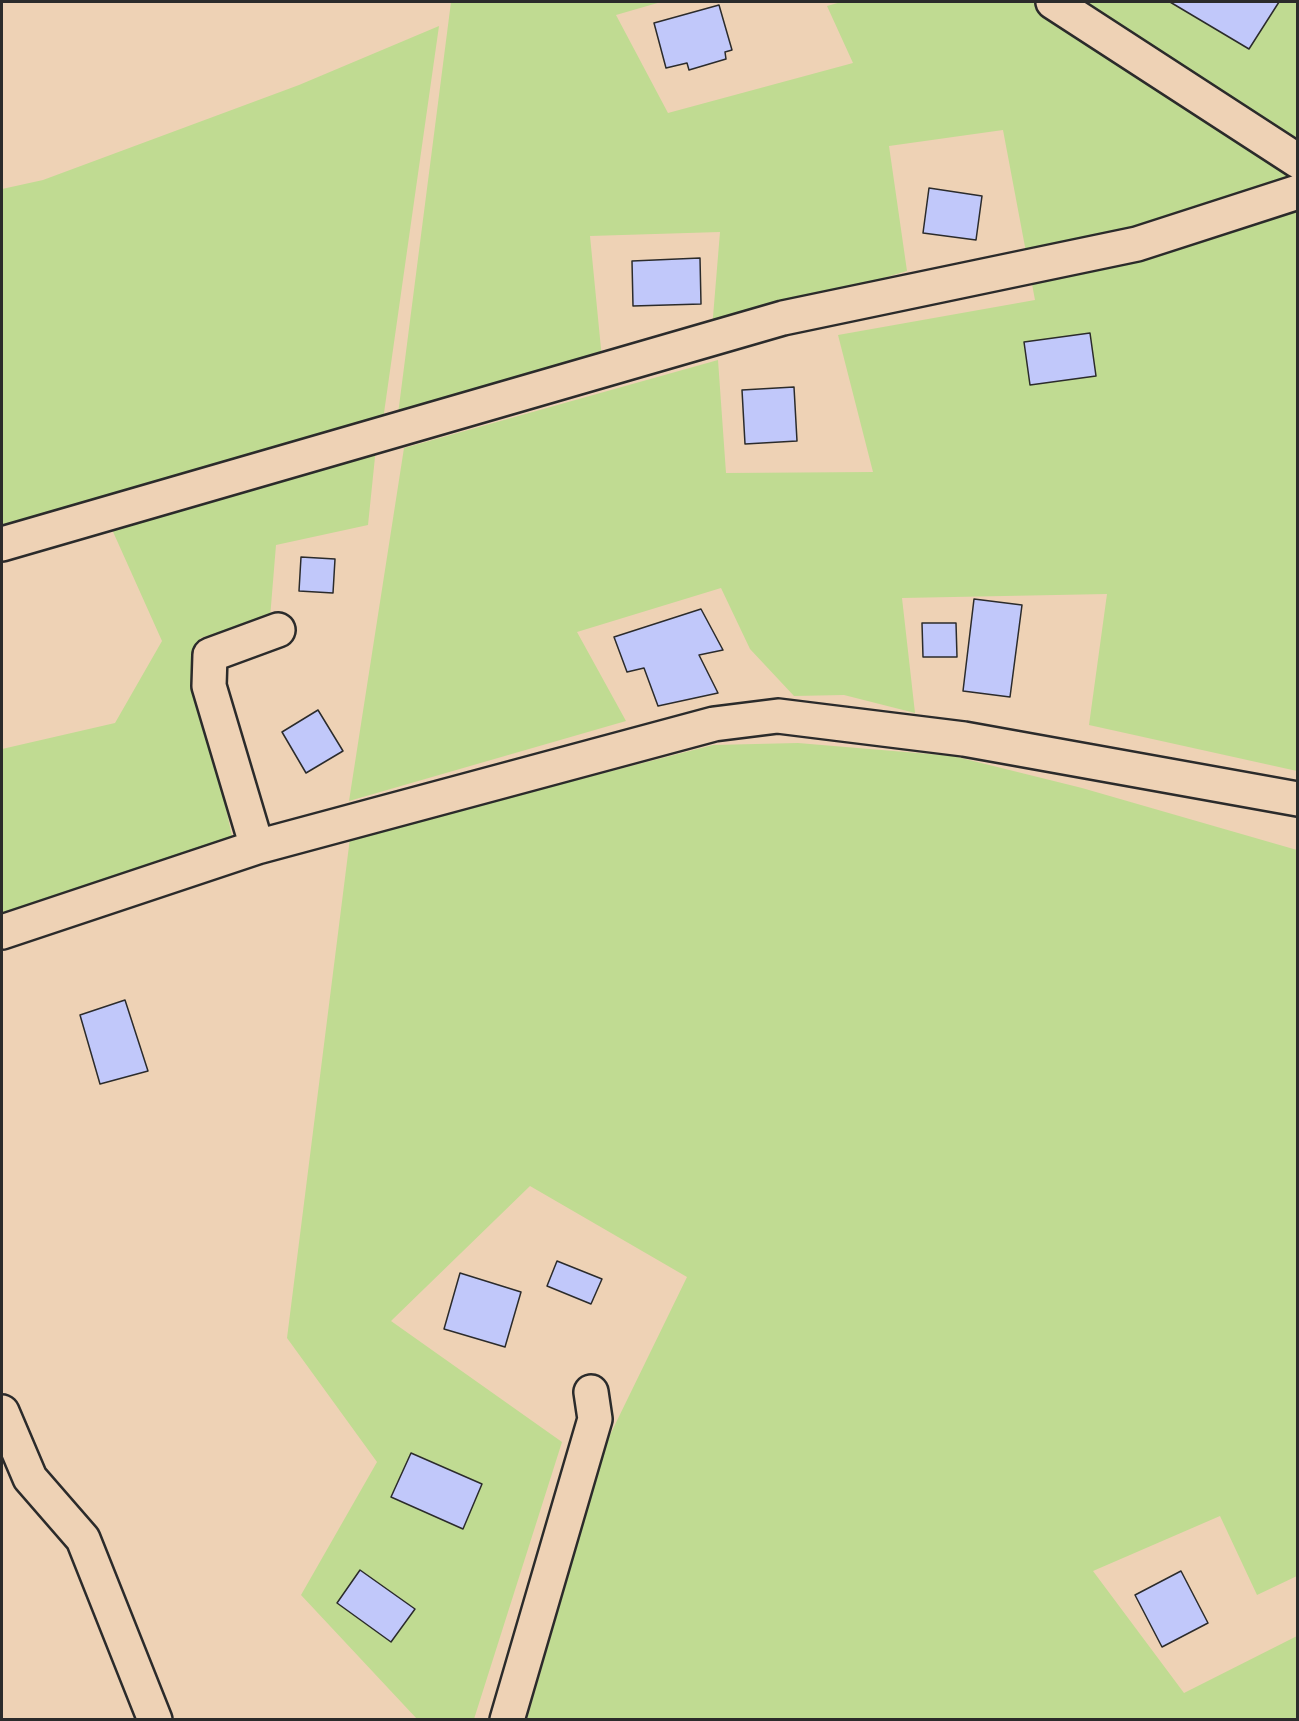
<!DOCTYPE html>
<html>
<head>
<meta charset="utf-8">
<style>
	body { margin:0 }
	#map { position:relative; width:1299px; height:1721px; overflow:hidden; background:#eed2b5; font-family:"Playpen Sans",sans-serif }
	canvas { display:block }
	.frame { position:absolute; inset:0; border:3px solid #2b2b2b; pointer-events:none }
</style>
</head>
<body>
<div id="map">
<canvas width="1299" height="1721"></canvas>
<div class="frame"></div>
</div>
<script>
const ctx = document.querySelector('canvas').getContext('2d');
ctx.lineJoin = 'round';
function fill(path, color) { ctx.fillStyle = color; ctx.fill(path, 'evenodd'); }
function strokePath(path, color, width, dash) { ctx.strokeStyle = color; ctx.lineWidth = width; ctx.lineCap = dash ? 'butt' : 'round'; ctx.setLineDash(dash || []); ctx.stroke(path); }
fill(new Path2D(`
	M451 2H661L616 15 668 113 853 63 827 6 841 2H1297V771L1089 725 1107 594 902 598 915 713 844 695 794 696 750 649 721 588 577 632 626 721 349 801 404 448 718 360 726 473 873 472 838 335 1035 300 1003 130 889 146 907 271 712 329 720 232 590 236 602 359 398 414Z
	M439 26 382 427 378 428 368 525 276 545 270 618 200 638 202 700 234 845 2 918V749L115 723 162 641 101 505 2 534V189L43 180 299 85Z
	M798 743 953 756 1082 788 1297 850V1576L1257 1595 1220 1516 1093 1571 1184 1693 1297 1636V1719H527L608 1439 687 1277 530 1186 391 1321 562 1442 474 1719H417L301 1595 377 1462 287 1338 350 838 713 745Z`), '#c0db92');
const building = new Path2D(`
	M1170 2H1279L1249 49Z
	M719 5 732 50 725 52 726 59 689 70 687 63 666 68 654 23Z
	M929 188 982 196 976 240 923 233Z
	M700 258 701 304 633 306 632 261Z
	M1090 333 1096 376 1030 385 1024 342Z
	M794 387 797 441 745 444 742 390Z
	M301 557 335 559 333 593 299 591Z
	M974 599 1022 605 1010 697 963 691Z
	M701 609 723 650 699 655 718 693 658 706 644 668 627 672 614 637Z
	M922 623H956L957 657H923Z
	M318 710 343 751 306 773 282 732Z
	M125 1000 148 1071 100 1084 80 1015Z
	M557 1261 602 1279 591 1304 547 1286Z
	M460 1273 521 1292 505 1347 444 1329Z
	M411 1453 482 1484 463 1529 391 1497Z
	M360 1570 415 1609 391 1642 337 1603Z
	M1181 1571 1208 1623 1162 1647 1135 1595Z`);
fill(building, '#c1c8fa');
strokePath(building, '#2b2b2b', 1.5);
const minor = new Path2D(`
	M1053 2 1298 161
	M2 544 783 318 1137 244 1298 192
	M257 847 209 686 210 655 278 630
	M2 932 257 847 714 724 778 716 964 739 1298 799
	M2 1412 30 1478 83 1539 155 1720
	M507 1720 595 1419 591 1392`);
strokePath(minor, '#2b2b2b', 38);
strokePath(minor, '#eed2b5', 33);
</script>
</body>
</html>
